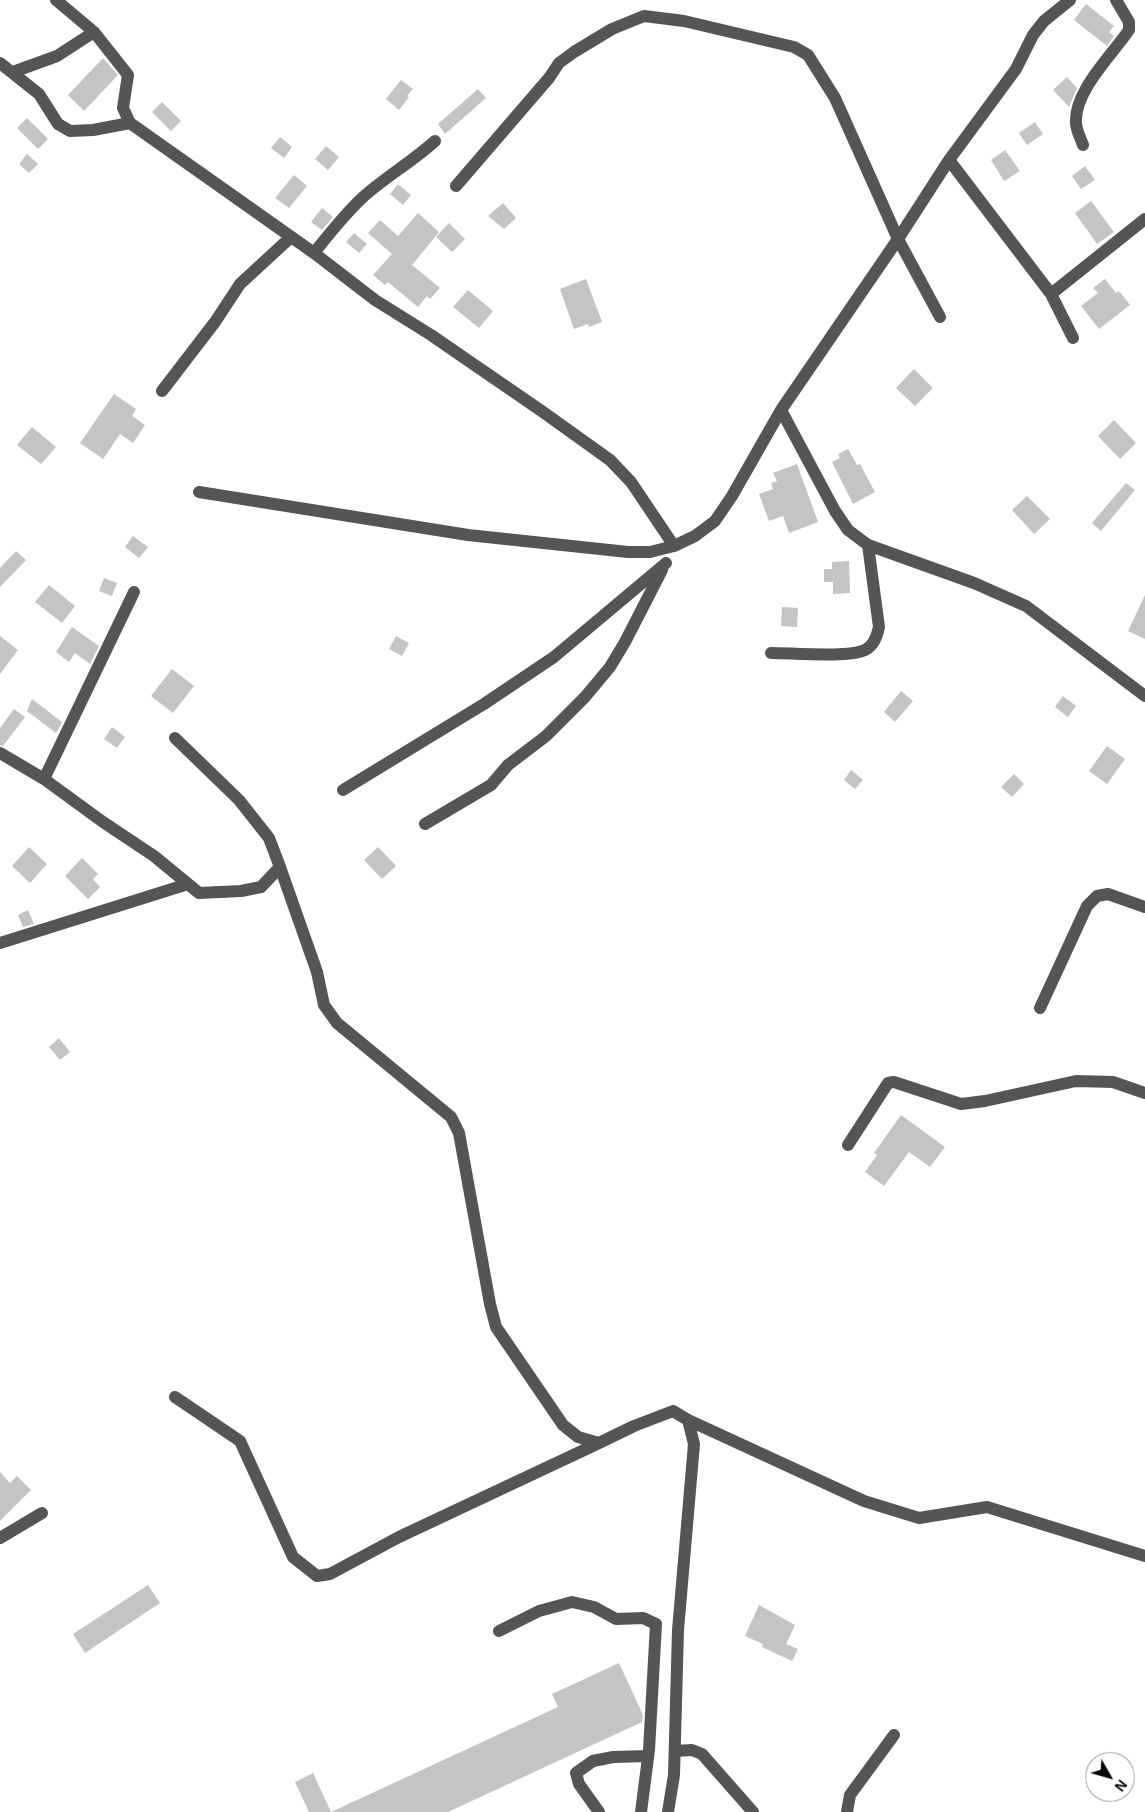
<!DOCTYPE html>
<html>
<head>
<meta charset="utf-8">
<style>
	body { margin:0 }
	#map { position:relative; width:1145px; height:1812px; overflow:hidden; background:#fff; font-family:Arial,sans-serif }
	canvas { display:block }
	.north { position:absolute; left:1085px; top:1752px; width:50px; height:50px; box-sizing:border-box; background:#fff; border:1px solid #999; border-radius:50%; rotate:128deg; font-size:14px; font-weight:700; line-height:20px; text-align:center; color:#000 }
	.north::after { content:''; display:block; margin:auto; width:18px; height:22px; background:#000; clip-path:polygon(50% 0,100% 100%,50% 72%,0 100%) }
</style>
</head>
<body>
<div id="map">
<canvas width="1145" height="1812"></canvas>
<div class="north">N</div>
</div>
<script>
const ctx = document.querySelector('canvas').getContext('2d');
ctx.lineJoin = 'round';
function fill(path, color) { ctx.fillStyle = color; ctx.fill(path, 'evenodd'); }
function strokePath(path, color, width, dash) { ctx.strokeStyle = color; ctx.lineWidth = width; ctx.lineCap = dash ? 'butt' : 'round'; ctx.setLineDash(dash || []); ctx.stroke(path); }
fill(new Path2D(`
	M1086 4 1114 26 1109 32 1114 36 1107 46 1074 20Z
	M103 58 118 75 84 111 68 95Z
	M1067 77 1077 88 1069 107 1053 90Z
	M401 80 413 89 407 96 409 97 399 110 386 99Z
	M478 89 486 98 445 134 438 124Z
	M162 102 181 121 171 131 152 112Z
	M27 118 48 139 38 149 17 128Z
	M1035 122 1043 134 1027 145 1019 133Z
	M280 137 292 147 284 158 271 148Z
	M326 146 339 157 328 170 315 159Z
	M1005 150 1020 171 1004 181 991 160Z
	M27 154 38 164 29 173 19 164Z
	M1085 166 1095 180 1081 189 1072 176Z
	M294 175 307 186 289 208 275 198Z
	M398 184 411 195 403 205 390 194Z
	M1091 201 1114 232 1097 244 1075 213Z
	M503 203 516 218 504 229 488 216Z
	M322 208 333 217 322 230 311 222Z
	M418 213 439 232 412 265 440 288 430 299 427 296 418 307 388 282 385 285 373 275 392 254 368 233 380 220 398 236Z
	M449 223 465 239 452 252 436 237Z
	M354 233 367 244 359 253 346 242Z
	M586 279 602 322 589 327 588 324 574 329 560 289Z
	M1105 279 1116 293 1119 291 1130 305 1099 329 1081 306 1098 293 1093 288Z
	M468 290 493 311 479 328 453 307Z
	M914 369 933 388 915 406 896 388Z
	M114 394 136 409 132 416 145 425 133 443 120 434 103 459 80 443Z
	M1114 420 1136 443 1120 459 1098 436Z
	M32 427 56 447 41 464 17 445Z
	M848 449 857 465 860 464 875 492 853 504 832 462 840 458 838 454Z
	M797 464 818 522 789 533 783 516 769 521 759 494 773 489 771 483 777 481 773 473Z
	M1126 483 1135 490 1101 531 1092 523Z
	M1027 496 1050 519 1034 534 1012 510Z
	M133 536 148 547 139 558 125 547Z
	M16 551 26 560 0 587V568Z
	M849 561 850 593 833 594V582H824V569H832V562Z
	M104 578 117 583 112 596 99 591Z
	M49 585 75 606 62 623 35 602Z
	M1145 595V639L1128 631Z
	M782 607 798 608 797 627 781 626Z
	M72 627 99 646 90 664 75 653 69 662 56 652Z
	M0 636 18 650 0 674Z
	M396 636 409 643 402 656 389 649Z
	M172 669 194 686 173 713 151 696Z
	M901 691 913 701 895 722 884 712Z
	M1063 696 1076 706 1068 717 1055 707Z
	M32 699 62 722 56 733 27 711Z
	M14 709 25 717 3 746 0 745V728Z
	M112 727 125 737 117 748 104 739Z
	M1107 746 1125 759 1107 784 1089 771Z
	M851 770 863 780 855 789 844 780Z
	M1014 774 1024 784 1012 797 1001 787Z
	M29 847 47 864 30 883 12 866Z
	M378 847 396 866 382 879 364 860Z
	M82 858 98 874 93 879 100 887 88 899 65 876Z
	M28 910 34 924 23 927 18 915Z
	M59 1038 70 1052 60 1060 49 1047Z
	M901 1115 945 1147 930 1167 909 1152 884 1186 865 1172 877 1155 874 1153Z
	M0 1472 10 1483 17 1476 31 1490 0 1521Z
	M148 1585 160 1603 85 1653 73 1634Z
	M759 1605 795 1625 786 1644 798 1649 792 1661 762 1647 763 1644 745 1636Z
	M619 1663 643 1715 642 1722 448 1812H309L295 1782 313 1773 331 1812 558 1707 552 1694Z`), '#c4c4c4');
strokePath(new Path2D(`
	M56 0 94 32 128 75 123 108 130 123
	M0 63 39 94 58 124 70 131 93 130 130 123 314 253 375 300 431 335 543 412 610 460 631 482 674 546 695 536 715 521 732 496 781 410 898 239 949 160 1016 69 1033 35 1044 21 1070 0
	M13 72 57 56 94 32
	M1083 145C1081 139 1076 130 1076 123 1074 91 1112 55 1129 30V22L1116 0
	M949 160 1051 294 1073 338
	M456 186 549 78 559 63 574 52 612 29 644 16 684 21 794 47 808 55 835 98 898 239 940 317
	M314 253C329 234 344 215 362 198 385 177 412 162 435 141
	M1051 294 1145 219
	M162 391 215 322 240 284 291 237
	M781 410 835 511 848 530 868 545 974 583 1026 606 1145 696
	M199 492 468 535 628 552H650L674 546
	M771 653C792 653 848 658 865 650 874 646 877 636 879 627L868 545
	M175 738 239 800 269 838 280 867
	M0 753 44 779 103 822 154 856 199 893 241 891 261 887 280 867 317 972 324 1005 337 1023 451 1117 459 1133 490 1304 496 1327 563 1425 578 1437 599 1443 634 1426 673 1411 688 1420 694 1444 678 1630 674 1775 668 1812
	M44 779 134 592
	M343 790 484 704 554 657 666 563
	M425 824 491 785 508 765 546 736 585 697 610 667 625 642 662 570
	M0 943 188 884
	M1040 1008 1087 906 1097 896 1108 894 1145 907
	M848 1145 888 1083 894 1082 961 1104 985 1101 1076 1081 1113 1082 1145 1093
	M175 1397 240 1441 293 1557 317 1576 330 1574 399 1537 599 1443
	M688 1420 864 1501 919 1518 987 1507 1145 1556
	M0 1538 42 1513
	M499 1631 539 1611 572 1602 594 1607 616 1619 643 1618 656 1624 649 1750 641 1812
	M675 1751 692 1750 702 1754 753 1812
	M599 1812 579 1784 576 1773 593 1761 613 1757 648 1756
	M847 1812 850 1795 894 1735`), '#555', 12);
</script>
</body>
</html>
